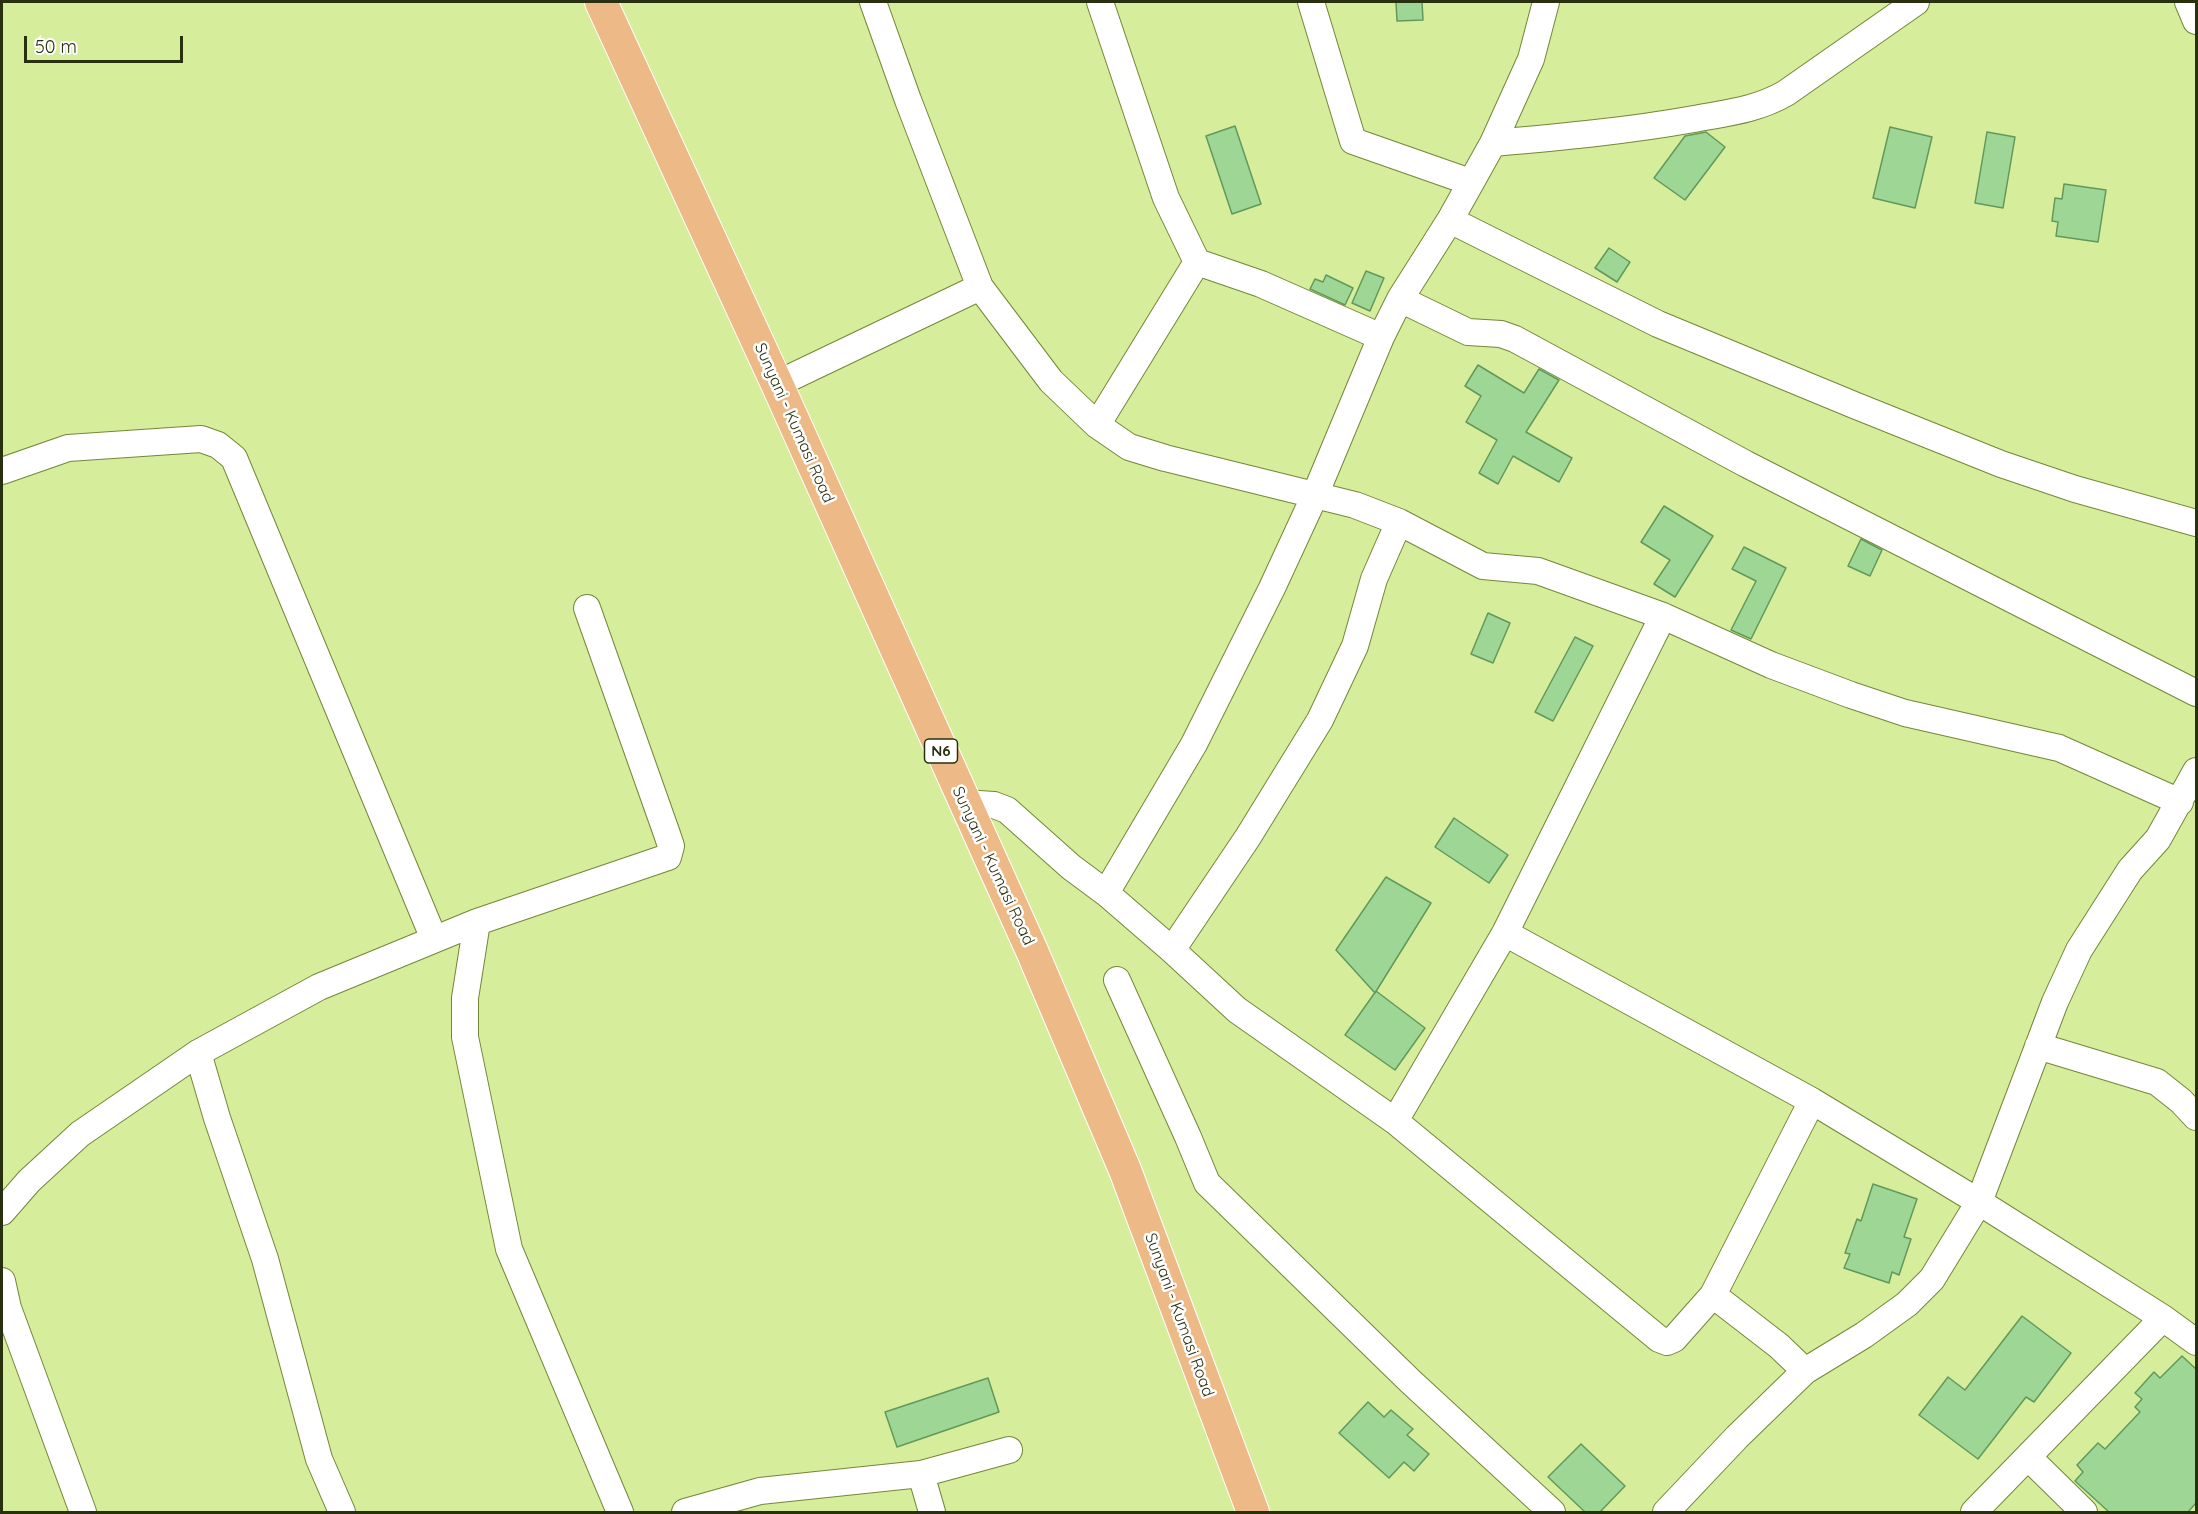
<!DOCTYPE html>
<html>
<head>
<meta charset="utf-8">
<style>
	body { margin:0 }
	#map { position:relative; width:2198px; height:1514px; overflow:hidden; background:#d6ed9c; font-family:Quicksand,sans-serif }
	canvas { display:block }
	.frame { position:absolute; inset:0; border:3px solid #28300f; pointer-events:none }
	.scale { position:absolute; left:24px; top:36px; width:159px; height:27px; box-sizing:border-box; border:3px solid #28300f; border-top:0; padding-left:8px; font-size:18px; line-height:21px; white-space:nowrap; color:#28300f; -webkit-text-stroke:4px #fff; paint-order:stroke }
</style>
</head>
<body>
<div id="map">
<canvas width="2198" height="1514"></canvas>
<div class="frame"></div>
<div class="scale">50 m</div>
</div>
<script>
const ctx = document.querySelector('canvas').getContext('2d');
ctx.lineJoin = 'round';
function fill(path, color) { ctx.fillStyle = color; ctx.fill(path, 'evenodd'); }
function strokePath(path, color, width, dash) { ctx.strokeStyle = color; ctx.lineWidth = width; ctx.lineCap = dash ? 'butt' : 'round'; ctx.setLineDash(dash || []); ctx.stroke(path); }
function write(font, color, halo, rows, align = 'center') {
  ctx.font = font + ' Quicksand,sans-serif'; ctx.lineWidth = 5; ctx.setLineDash([]); ctx.textBaseline = 'middle'; ctx.strokeStyle = halo; ctx.fillStyle = color; for (const [text, x, y, turn = 0] of rows) {
    ctx.save(); ctx.translate(x, y); ctx.rotate((+turn || 0) * Math.PI / 180); ctx.textAlign = isNaN(turn) ? turn : align; if (halo) ctx.strokeText(text, 0, 0); ctx.fillText(text, 0, 0); ctx.restore();
  }
}
const building = new Path2D(`
	M1396 2H1422L1423 20 1397 21Z
	M1235 126 1261 204 1232 214 1206 136Z
	M1890 127 1932 137 1915 208 1873 198Z
	M1706 132 1725 147 1685 200 1654 178 1685 136Z
	M1987 132 2015 137 2003 208 1975 203Z
	M2064 184 2106 190 2098 242 2056 236 2058 222 2052 221 2055 198 2062 199Z
	M1609 248 1630 262 1617 282 1595 268Z
	M1366 271 1384 278 1370 311 1352 303Z
	M1326 275 1353 288 1345 305 1310 289 1315 279 1323 282Z
	M1478 365 1524 393 1539 369 1559 380 1526 432 1572 458 1559 482 1513 456 1498 484 1479 473 1497 440 1466 422 1481 396 1465 386Z
	M1664 506 1713 536 1675 597 1654 584 1670 560 1641 542Z
	M1861 539 1882 550 1870 576 1848 566Z
	M1744 547 1786 568 1751 639 1731 630 1756 581 1732 569Z
	M1488 613 1510 623 1493 663 1471 654Z
	M1575 637 1593 646 1553 721 1535 712Z
	M1454 818 1508 855 1489 883 1435 847Z
	M1386 877 1431 903 1375 993 1336 950Z
	M1376 991 1425 1028 1395 1070 1345 1035Z
	M1873 1184 1917 1199 1904 1237 1911 1239 1899 1275 1892 1272 1889 1283 1844 1268 1850 1254 1845 1253 1857 1219 1861 1221Z
	M2022 1316 2071 1353 2034 1402 2026 1397 1978 1459 1919 1415 1948 1377 1965 1390Z
	M2182 1356 2196 1369V1503L2188 1512H2109L2075 1481 2083 1472 2077 1465 2098 1443 2105 1449 2140 1412 2135 1407 2142 1399 2135 1393 2154 1372 2160 1378Z
	M988 1378 999 1412 897 1447 885 1412Z
	M1368 1402 1384 1417 1391 1410 1413 1429 1407 1435 1429 1454 1414 1471 1404 1462 1389 1478 1339 1433Z
	M1581 1444 1625 1486 1600 1512H1585L1548 1477Z`);
fill(building, '#9dd695');
strokePath(building, '#62995a', 1.5);
const minor = new Path2D(`
	M873 2 908 100 980 287 1051 381 1097 425 1129 447 1165 458 1355 505 1399 522 1483 566 1538 571 1663 616 1771 665 1851 695 1905 713 2059 748 2180 802
	M1100 2 1166 198 1197 262 1261 284 1381 337
	M1311 2 1353 141 1470 182
	M2188 2 2196 21
	M1493 143C1561 137 1627 131 1694 119 1726 113 1757 110 1786 93L1916 2
	M1450 220 1658 324 1854 405 2001 464 2075 489 2196 523
	M1400 299 1468 332 1501 334 1515 339 1746 464 2196 693
	M777 384 980 287
	M1097 425 1197 262
	M2 471 68 448 201 439 218 445 234 458 434 939
	M964 803 994 805 1007 810 1071 867 1106 893 1172 950 1237 1010 1395 1121 1659 1339 1667 1342 1674 1339 1713 1295 1812 1101
	M1106 893 1194 744 1272 588 1315 495 1381 337 1400 299 1450 220 1493 143 1531 59 1546 2
	M477 922 465 998V1037L509 1249 620 1512
	M1505 933 1812 1101 1979 1202 2163 1318 2196 1342
	M1172 950 1248 837 1320 720 1355 646 1374 579 1399 522
	M1117 980 1188 1137 1207 1183 1410 1381 1552 1512
	M2038 1046 2157 1082 2181 1101 2196 1117
	M198 1053 217 1118 265 1259 319 1459 342 1512
	M1395 1121 1505 933 1663 616
	M2 1212 29 1181 80 1134 198 1053 319 987 477 922 668 857 671 846 667 834 587 608
	M2 1281 8 1308 83 1512
	M1713 1295 1779 1346 1805 1371
	M2028 1457 2084 1512
	M921 1474 932 1512
	M685 1512 760 1491 921 1474 1009 1450
	M1666 1512 1737 1437 1805 1371 1864 1335 1907 1304 1932 1279 1979 1202 2055 1002 2079 950 2130 870 2158 839 2196 771
	M1974 1512 2163 1318`);
const major = new Path2D(`
	M601 2 777 384 1032 951 1125 1170 1253 1512`);
strokePath(minor, '#738738', 28);
strokePath(major, '#fff', 34);
strokePath(minor, '#fff', 26);
strokePath(major, '#edb986', 32);
for (const [x, y, w] of [
	[941,751,33]
]) { const box = new Path2D(); box.roundRect(x - w / 2, y - 12, w, 24, 4.5); ctx.fillStyle = '#fff'; ctx.fill(box); strokePath(box, '#28300f', 1.5); }
write('bold 15px', '#28300f', null, [
	["N6",941,751]
]);
write('16px', '#28300f', '#fff', [
	["Sunyani - Kumasi Road",794,423,66],
	["Sunyani - Kumasi Road",993,866,65],
	["Sunyani - Kumasi Road",1179,1315,70]
]);
</script>
</body>
</html>
